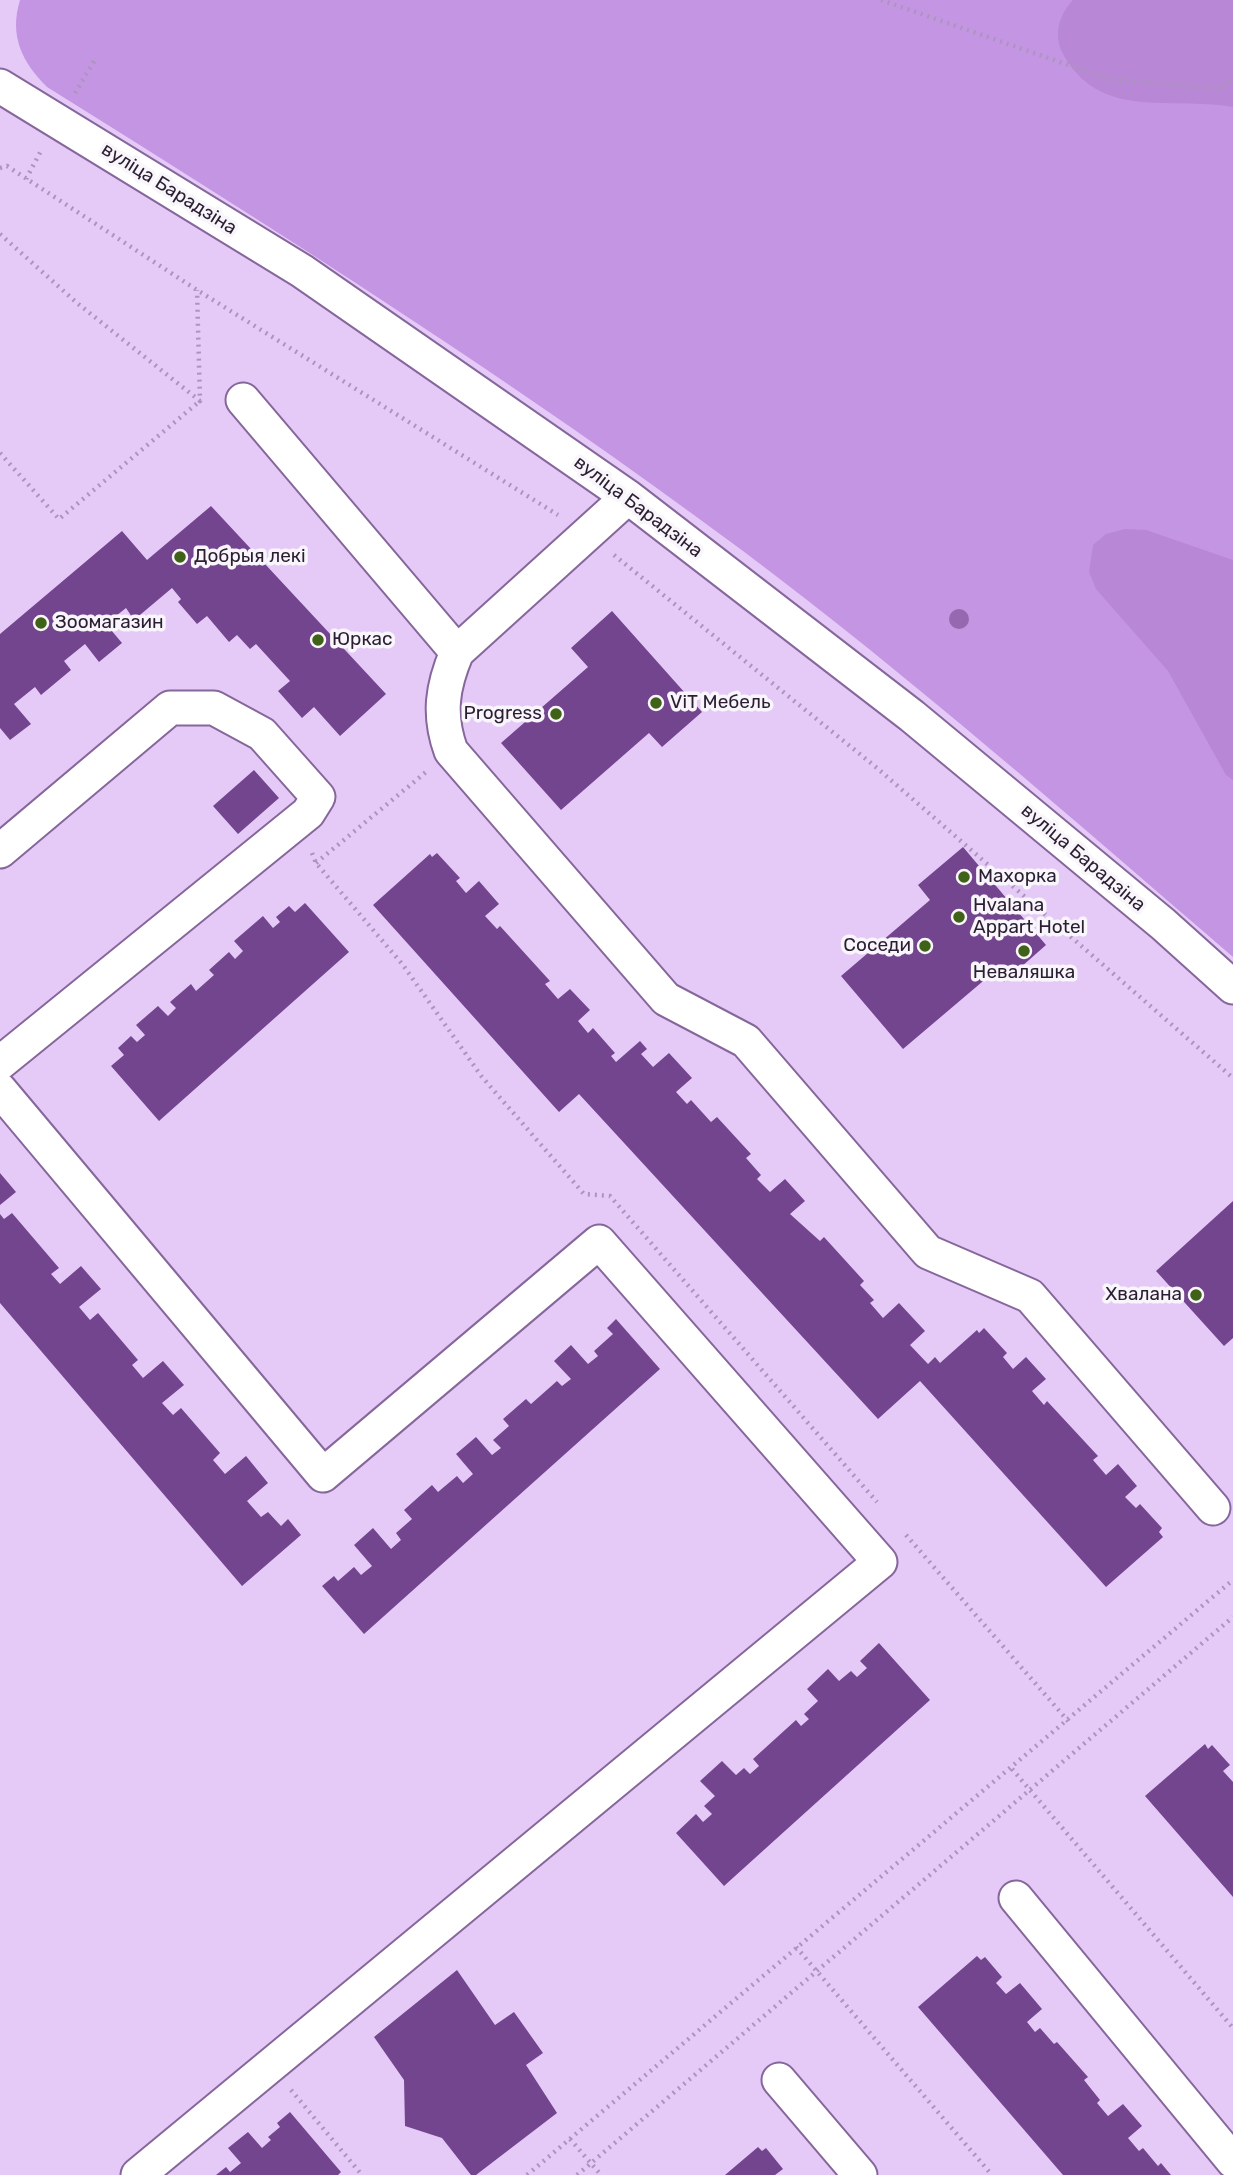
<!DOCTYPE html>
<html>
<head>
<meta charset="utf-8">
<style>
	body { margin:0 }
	canvas { display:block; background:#e5caf8 }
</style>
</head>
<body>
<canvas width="1233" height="2175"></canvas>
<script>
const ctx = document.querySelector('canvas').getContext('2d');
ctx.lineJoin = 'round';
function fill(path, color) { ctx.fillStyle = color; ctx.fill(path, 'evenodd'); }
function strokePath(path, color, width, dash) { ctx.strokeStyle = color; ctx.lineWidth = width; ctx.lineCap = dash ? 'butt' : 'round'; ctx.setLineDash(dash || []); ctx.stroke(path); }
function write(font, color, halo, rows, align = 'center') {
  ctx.font = font + ' Rubik,sans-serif'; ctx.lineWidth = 7; ctx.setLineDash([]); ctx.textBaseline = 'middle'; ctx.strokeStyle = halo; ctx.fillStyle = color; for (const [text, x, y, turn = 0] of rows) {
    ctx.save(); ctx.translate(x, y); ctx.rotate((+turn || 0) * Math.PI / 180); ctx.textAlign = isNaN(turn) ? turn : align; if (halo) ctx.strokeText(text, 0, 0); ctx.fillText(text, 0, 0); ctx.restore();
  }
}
fill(new Path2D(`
	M20 0H1233V957C1073 819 912 678 743 551 519 384 284 235 47 87 22 62 9 36 20 0Z`), '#c495e3');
fill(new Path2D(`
	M1073 0H1233V107C1169 96 1100 121 1063 54 1053 35 1059 15 1073 0Z
	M1125 529 1146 530 1233 560V780L1226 775 1168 671 1096 589 1089 572 1093 545 1106 534Z`), '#b888d6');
fill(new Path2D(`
	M211 506 386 694 340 736 314 707 302 718 278 691 290 681 256 644 250 649 237 635 229 642 207 616 197 624 178 602 181 599 172 588 134 620 126 608 106 624 122 643 99 662 85 644 64 661 71 670 41 695 35 687 14 704 31 724 10 740 0 728V634L122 531 147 560Z
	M612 611 702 712 662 747 649 733 561 810 501 743 588 667 571 648Z
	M254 770 279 798 238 834 213 806Z
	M963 847 1046 945 1004 982 995 971 903 1049 841 976 930 900 918 885Z
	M437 853 460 878 456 881 466 893 479 881 499 904 485 916 497 929 500 926 550 981 545 984 558 999 570 989 590 1010 578 1021 588 1033 593 1028 615 1053 611 1056 616 1062 640 1041 647 1049 641 1054 653 1067 669 1053 692 1078 676 1092 687 1104 691 1100 711 1122 717 1117 751 1154 746 1158 761 1175 757 1179 770 1192 785 1179 805 1201 790 1214 820 1241 824 1237 864 1281 860 1285 874 1300 870 1303 883 1318 899 1303 925 1331 910 1345 928 1364 935 1357 940 1363 977 1330 979 1333 984 1328 1007 1353 1003 1357 1013 1369 1026 1357 1046 1379 1032 1391 1044 1405 1047 1401 1098 1456 1093 1460 1106 1475 1118 1464 1137 1486 1125 1497 1136 1508 1140 1504 1162 1528 1159 1532 1163 1537 1106 1587 920 1381 878 1419 579 1094 559 1112 373 905 430 854 432 857Z
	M305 903 349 952 159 1121 111 1066 124 1055 118 1048 131 1036 137 1042 145 1035 136 1025 158 1006 168 1016 176 1008 170 1002 191 984 196 991 214 975 209 970 229 952 235 959 243 951 234 941 263 916 273 928 280 922 276 917 289 906 295 912Z
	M0 1173 16 1192 0 1205Z
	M1233 1201V1338L1224 1346 1156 1271Z
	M12 1213 59 1268 51 1274 60 1284 81 1266 101 1289 79 1307 90 1320 98 1313 138 1360 132 1365 143 1378 163 1361 184 1385 162 1403 173 1415 181 1408 220 1453 213 1460 225 1474 246 1456 268 1483 247 1501 261 1517 268 1512 281 1526 288 1519 301 1535 242 1586 0 1303V1214L4 1219Z
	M616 1319 660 1369 364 1634 322 1586 334 1576 338 1581 354 1567 361 1575 372 1566 354 1545 373 1528 391 1549 401 1540 396 1533 412 1519 404 1510 432 1485 438 1492 457 1476 463 1483 473 1474 456 1454 476 1437 492 1455 501 1448 493 1440 509 1426 503 1419 526 1399 531 1404 557 1381 562 1386 571 1379 554 1361 571 1345 588 1364 598 1356 594 1351 613 1334 607 1328Z
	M879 1643 930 1700 724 1886 676 1833 696 1814 703 1822 712 1814 704 1806 715 1796 700 1781 722 1761 736 1775 744 1768 750 1774 759 1766 753 1759 796 1720 801 1726 809 1719 804 1714 818 1701 807 1689 828 1669 839 1681 851 1671 857 1677 867 1668 860 1661Z
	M1205 1744 1208 1749 1212 1745 1230 1765 1223 1771 1233 1782V1897L1145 1796Z
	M977 1956 981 1960 985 1957 1002 1977 996 1983 1006 1994 1020 1983 1042 2009 1027 2022 1035 2032 1040 2028 1054 2044 1057 2042 1088 2077 1084 2080 1100 2100 1097 2103 1108 2116 1123 2104 1142 2126 1128 2138 1139 2151 1143 2148 1158 2166 1161 2163 1171 2175H1063L918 2007Z
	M457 1970 495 2025 514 2012 543 2053 526 2065 557 2113 476 2175H471L442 2138 405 2126 404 2080 374 2037Z
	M290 2112 341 2172 338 2175H216L226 2167 230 2172 241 2163 228 2148 248 2132 262 2148 271 2140 268 2137 280 2127 277 2123Z
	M758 2147 762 2151 766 2148 783 2169 775 2175H725Z`), '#73458e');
const minor = new Path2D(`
	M0 86 302 271 628 497 912 716 1163 924 1233 987
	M243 400 457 652 628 497
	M457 652C442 687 438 715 451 751L666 999 746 1041 928 1252 1030 1296 1213 1508
	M0 851 170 708H214L262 734 318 797 308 813 0 1063
	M0 1090 323 1475 599 1242 880 1562 138 2175
	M1016 1898 1233 2161
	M779 2080 860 2175`);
strokePath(minor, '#86679b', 37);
strokePath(new Path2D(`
	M881 0 1109 79 1218 89 1233 79
	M75 93 96 58
	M0 168 7 166 197 290 558 515
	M26 179 42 149
	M0 234 77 303 200 401 197 290
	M0 453 59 519 200 401
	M614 555 877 768 1233 1078
	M312 853 316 863 403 965 482 1077 584 1194 610 1196 877 1502
	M316 863 426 772
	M906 1535 1069 1722
	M1012 1769 1233 2028
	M796 1947 992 2175
	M291 2090 362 2175
	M570 2139 601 2175
	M527 2175 1233 1580
	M577 2175 1233 1617`), '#ac95bc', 4.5, [2, 5]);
strokePath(minor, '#fff', 33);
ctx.fillStyle = '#9668b0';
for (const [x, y] of [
	[959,619]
]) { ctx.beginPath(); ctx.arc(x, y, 10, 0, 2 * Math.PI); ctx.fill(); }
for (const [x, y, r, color] of [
	[180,557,7,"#3f6218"],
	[41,623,7,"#3f6218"],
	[318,640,7,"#3f6218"],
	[656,703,7,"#3f6218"],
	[556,714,7,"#3f6218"],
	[964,877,7,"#3f6218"],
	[959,917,7,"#3f6218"],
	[925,946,7,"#3f6218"],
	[1024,951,7,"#3f6218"],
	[1196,1295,7,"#3f6218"]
]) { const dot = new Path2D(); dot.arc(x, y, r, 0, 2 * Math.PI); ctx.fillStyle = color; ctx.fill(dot); strokePath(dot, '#f9f6fb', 2.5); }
write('19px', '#2b1e33', '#f9f6fb', [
	["вуліца Барадзіна",169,189,32],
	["вуліца Барадзіна",638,507,37],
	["вуліца Барадзіна",1083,858,40]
]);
write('19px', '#2b1e33', '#f9f6fb', [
	["Добрыя лекі",194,557],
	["Зоомагазин",55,623],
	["Юркас",332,640],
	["ViT Мебель",670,703],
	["Progress",542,714,"right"],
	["Махорка",978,877],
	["Hvalana",973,906],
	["Appart Hotel",973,928],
	["Соседи",911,946,"right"],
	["Неваляшка",1024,973,"center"],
	["Хвалана",1182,1295,"right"]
], 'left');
</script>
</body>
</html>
